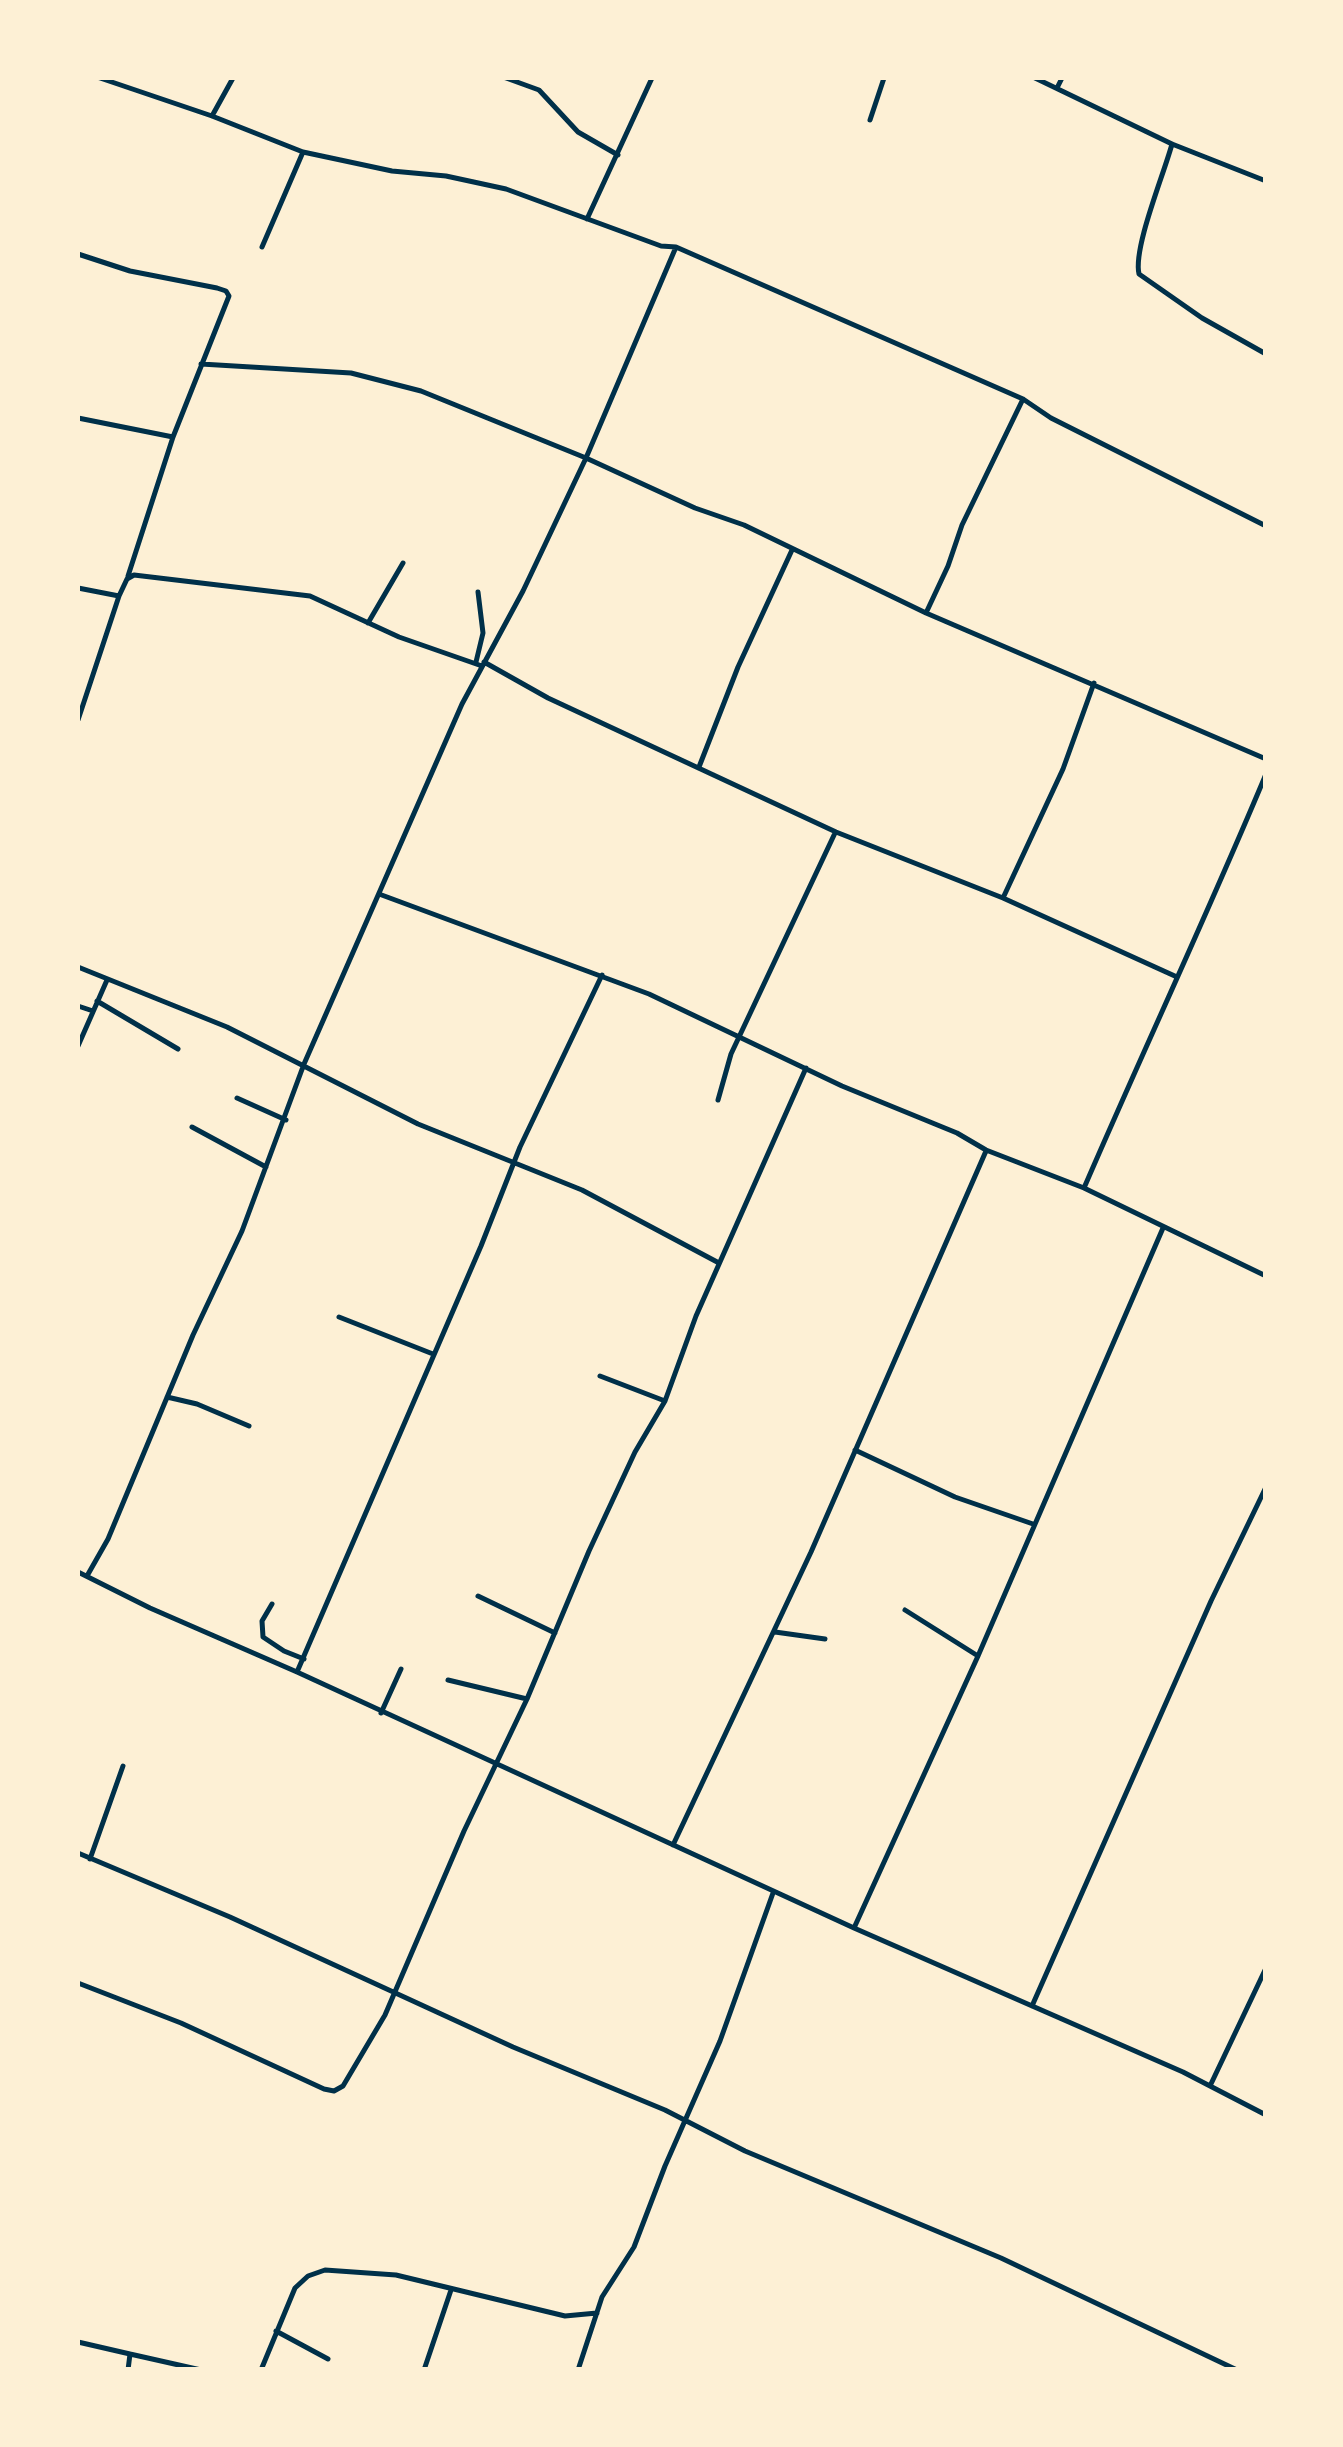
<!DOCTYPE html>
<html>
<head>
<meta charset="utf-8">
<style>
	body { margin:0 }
	#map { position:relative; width:1343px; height:2447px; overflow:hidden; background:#fdf0d5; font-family:"Libre Baskerville",serif }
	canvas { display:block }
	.frame { position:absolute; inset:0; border:80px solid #fdf0d5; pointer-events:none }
</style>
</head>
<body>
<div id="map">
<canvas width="1343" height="2447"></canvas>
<div class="frame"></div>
</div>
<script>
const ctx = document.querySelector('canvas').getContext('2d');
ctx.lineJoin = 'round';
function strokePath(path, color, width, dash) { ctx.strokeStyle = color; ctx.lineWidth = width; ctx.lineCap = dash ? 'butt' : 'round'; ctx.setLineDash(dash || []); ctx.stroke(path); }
strokePath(new Path2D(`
	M100 78 212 116 303 152 392 171 446 176 506 189 661 246 676 247 1023 399 1051 418 1266 526
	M506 78 539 90 578 132 618 155
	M1035 78 1172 144 1266 181
	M1057 88 1062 78
	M212 116 233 78
	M870 120 884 78
	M1172 144C1164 174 1133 248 1139 274L1202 318 1266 354
	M587 219 652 78
	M262 247 303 152
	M78 254 130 271 217 288 226 291 229 296 173 437 128 576
	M201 364 351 373 421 391 586 458 695 508 744 525 926 613 1266 759
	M78 418 173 437
	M78 588 119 596
	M926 613 948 566 962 525 1023 399
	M368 623 403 563
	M476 662 483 633 478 592
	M484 662 548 698 836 832 1003 898 1177 977
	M78 720 119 596 127 579 134 575 310 596 399 637 482 666
	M699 767 738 667 792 550
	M379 894 649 994 842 1086 957 1133 986 1150 1084 1188 1266 1276
	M1003 898 1063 769 1094 683
	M78 967 227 1027 418 1124 582 1190 719 1263
	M97 1001 178 1049
	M78 1006 93 1011
	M78 1046 107 980
	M237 1098 286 1120
	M718 1100 731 1054 835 833
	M192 1127 266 1167
	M1084 1188C1144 1049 1208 913 1266 774
	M339 1317 433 1354
	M600 1376 665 1401
	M167 1397 197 1404 249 1426
	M855 1450 955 1497 1033 1524
	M78 1572 150 1608 297 1672 854 1928 1183 2072 1266 2115
	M87 1576 108 1539 193 1335 242 1231 304 1064 462 704 523 591 586 458 676 247
	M478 1596 555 1633
	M272 1604 262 1621 263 1637 284 1651 304 1659
	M905 1610 978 1656
	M775 1632 825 1639
	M297 1672 481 1246 520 1147 602 975
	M448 1680 527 1699
	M381 1713 401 1669
	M673 1845 811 1552 986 1151
	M78 1853 230 1917 513 2047 665 2110 745 2151 1001 2258 1237 2370
	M90 1859 123 1766
	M854 1928 978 1656 1163 1228
	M78 1983 181 2023 324 2089 334 2091 343 2086 385 2015 464 1831 527 1699 589 1551 635 1452 665 1401 696 1316 806 1068
	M1032 2006 1211 1601 1266 1487
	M1210 2086 1266 1968
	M276 2331 328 2359
	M78 2342 130 2354 128 2370
	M130 2354 201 2370
	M261 2370 295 2288 308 2276 325 2270 396 2275 565 2316 597 2313
	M424 2370 451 2290
	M578 2370 602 2297 634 2247 665 2166 720 2041 773 1893`), '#003049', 5);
</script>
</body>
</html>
